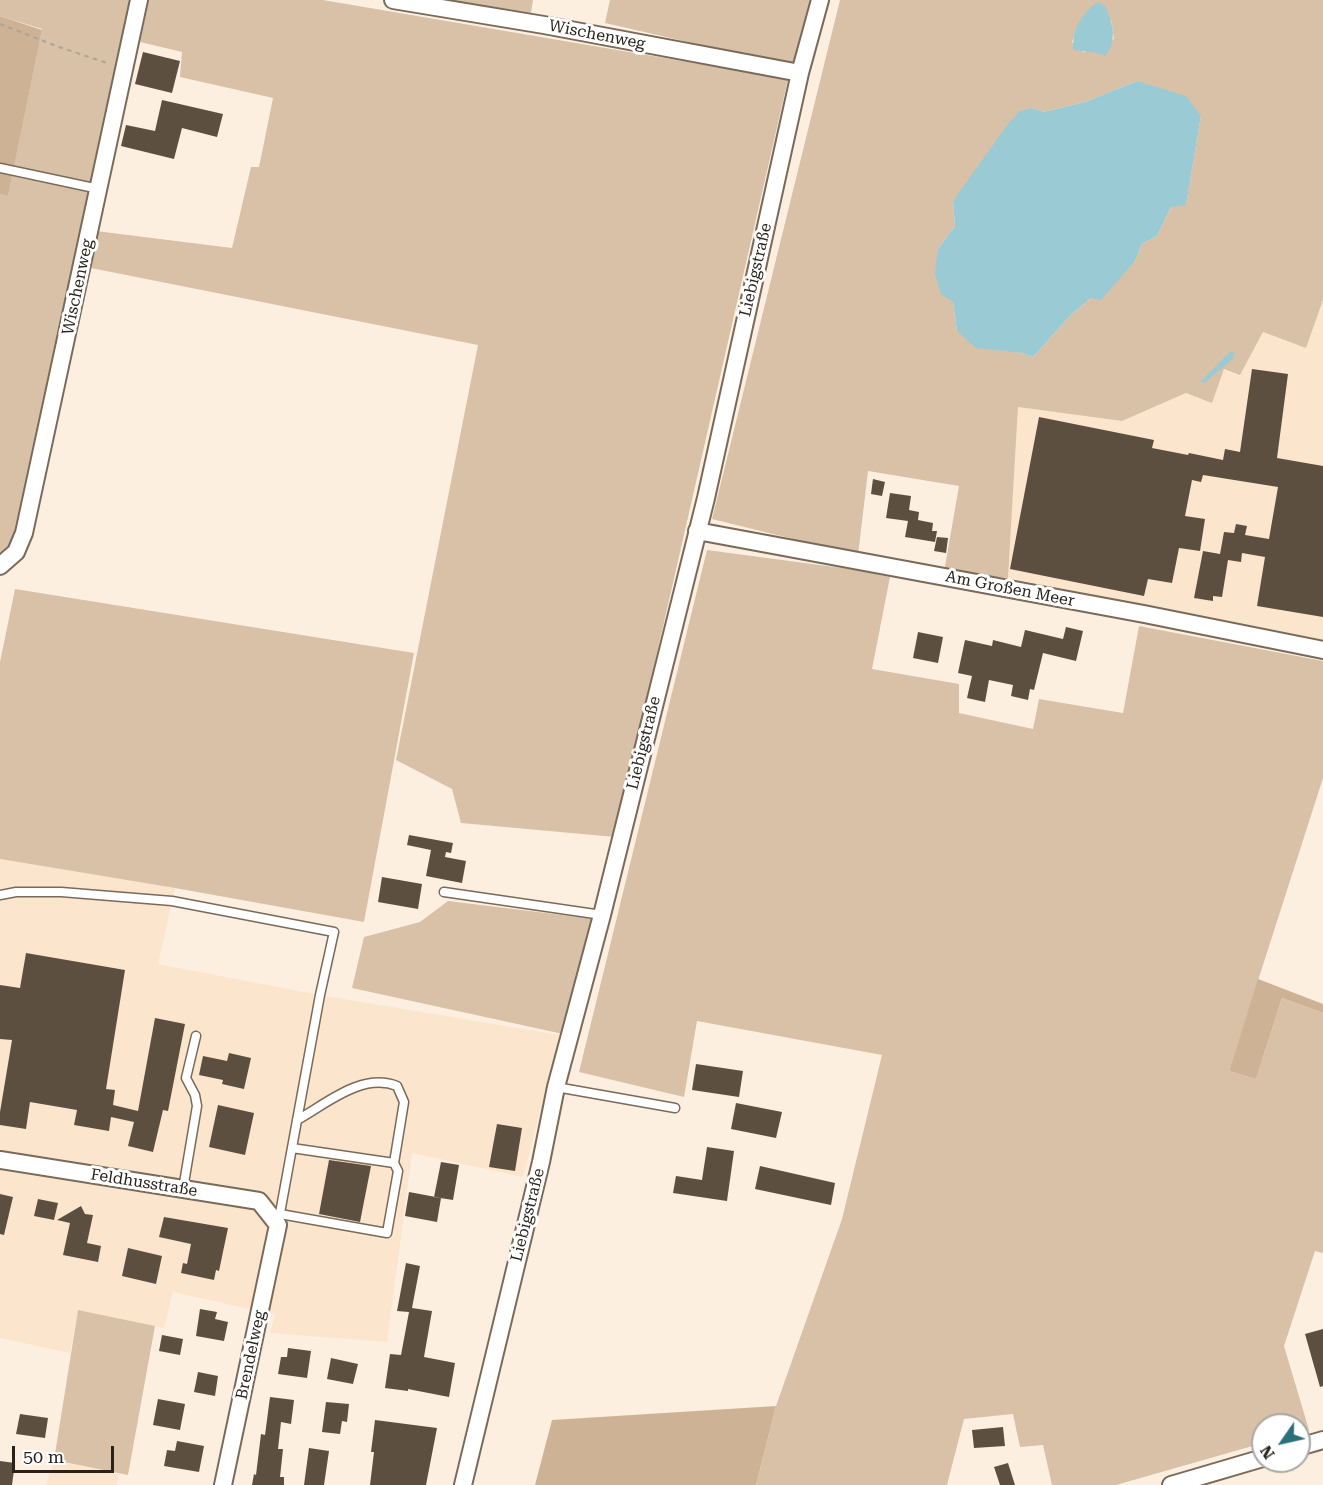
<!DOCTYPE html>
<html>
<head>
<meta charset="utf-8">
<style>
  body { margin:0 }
  #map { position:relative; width:1323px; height:1485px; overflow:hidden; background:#fdefe0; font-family:"Roboto Serif",serif }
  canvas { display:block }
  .north { position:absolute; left:1251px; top:1413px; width:60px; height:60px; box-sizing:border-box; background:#fff; border:2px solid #a9a7a4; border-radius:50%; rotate:236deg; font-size:16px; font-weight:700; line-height:24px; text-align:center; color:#29231c }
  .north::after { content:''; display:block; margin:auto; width:21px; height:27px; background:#29707c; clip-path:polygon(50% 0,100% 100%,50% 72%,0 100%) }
  .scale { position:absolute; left:12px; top:1446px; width:102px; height:27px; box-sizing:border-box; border:3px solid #29231c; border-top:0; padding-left:8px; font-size:18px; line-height:21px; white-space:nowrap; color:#29231c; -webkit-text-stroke:4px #fff; paint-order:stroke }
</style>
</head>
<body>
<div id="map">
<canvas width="1323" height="1485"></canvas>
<div class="north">N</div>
<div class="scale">50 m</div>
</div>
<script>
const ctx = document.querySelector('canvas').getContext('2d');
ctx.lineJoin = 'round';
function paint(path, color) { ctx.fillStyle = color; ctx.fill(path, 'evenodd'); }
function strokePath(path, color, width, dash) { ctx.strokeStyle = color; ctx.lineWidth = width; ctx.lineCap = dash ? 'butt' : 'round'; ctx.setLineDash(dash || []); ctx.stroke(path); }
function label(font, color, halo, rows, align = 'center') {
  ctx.font = font + ' "Roboto Serif",serif'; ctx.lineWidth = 6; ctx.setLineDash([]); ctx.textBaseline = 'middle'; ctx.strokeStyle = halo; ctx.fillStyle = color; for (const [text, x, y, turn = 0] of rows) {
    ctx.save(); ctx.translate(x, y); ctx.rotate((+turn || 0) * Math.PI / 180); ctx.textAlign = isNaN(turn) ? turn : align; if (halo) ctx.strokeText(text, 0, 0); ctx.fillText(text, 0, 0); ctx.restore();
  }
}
paint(new Path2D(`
  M1323,300V640L1008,578L1018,407L1121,421L1187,393L1224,369L1240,374L1263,332L1306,348Z
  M0,859L175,888L158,964L320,995L560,1035L523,1177L412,1153L387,1342L270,1333L275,1315L173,1292L164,1328L78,1310L70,1353L0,1338Z
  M54,1460L119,1474L117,1485H46Z`), '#fce5cd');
paint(new Path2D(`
  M0,0H132L15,544L0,555V194L8,195L42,29L0,16Z
  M149,0H323L788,79L615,837L461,823L452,789L396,760L478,345L91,268L96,231L232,248L251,167H259L273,98L180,77L182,52L140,42Z
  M443,0H533L531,13Z
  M610,0H814L797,67L605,23Z
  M840,0H1323V300L1306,348L1263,332L1240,375L1224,369L1212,403L1186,393L1122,421L1018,407L1008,578L944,572L959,486L868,471L858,555L712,519ZM1111,20L1114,39L1093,50L1083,52L1072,42L1079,24ZM1137,81L1201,116L1186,204L1171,207L1157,236L1142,244L1135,261L1071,315L1033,357L1022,353L1005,350L957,331L953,302L938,249L955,226L953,201L1032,108L1043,112L1085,102Z
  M707,550L857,570L890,577L872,669L959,684V713L1033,729L1039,699L1123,713L1139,626L1323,661V778L1229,1071L1256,1079L1282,998L1323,1013V1253L1315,1251L1284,1346L1309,1430L1299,1433V1425H1263V1443L1116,1485H1052L1043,1445L1020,1447L1013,1414L964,1419L947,1485H756L776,1406L842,1219L882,1055L697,1021L684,1097L579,1072Z
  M15,589L414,653L364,922L175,888L0,859V662Z
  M448,901L595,919L563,1034L352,988L364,937L420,922Z
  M78,1310L155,1326L128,1475L54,1460Z`), '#d9c1a7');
paint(new Path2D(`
  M0,16L42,30L8,196L0,194Z
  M1258,979L1323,1004V1013L1282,998L1256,1079L1229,1071Z
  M776,1406L756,1485H535L552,1420Z`), '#ceb295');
paint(new Path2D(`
  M1098,2L1105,6C1113,24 1118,40 1105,56C1092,50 1087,53 1074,50C1070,33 1083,11 1098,2Z
  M1137,81L1186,96L1201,116L1186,205L1171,207L1157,236L1142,244L1135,261L1101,300L1091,298L1071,315L1033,357L1022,353L976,348L957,331L953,302L941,294L935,274L938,249L955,226L953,201L1008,124L1020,111L1032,108L1043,112L1085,102Z
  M1231,351L1234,352L1233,359L1204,383L1200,382Z`), '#9acad3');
paint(new Path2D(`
  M143,52L180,61L172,93L135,84Z
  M162,100L223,114L217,137L182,128L174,159L121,146L126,125L155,131Z
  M1252,369L1288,374L1277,458L1323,466V617L1257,606L1265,557L1242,553L1241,562L1228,560L1222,597L1213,596V601L1194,598L1203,551L1220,554L1224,532L1234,533L1236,524L1247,526L1245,535L1269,539L1278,487L1203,475L1201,482L1192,480L1185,516L1205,519L1200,551L1179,548L1172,583L1148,579L1144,596L1010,569L1039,417L1154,440L1152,448L1188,455L1189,453L1223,460L1225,449L1240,452Z
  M873,479L885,482L882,496L871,494Z
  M890,493L911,496L909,510L919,512L918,520L933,523L932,531H937L935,542L905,537L908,521L886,518Z
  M937,537L948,538L946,553L934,551Z
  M1066,627L1083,631L1076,661L1043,653L1034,690L1030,689L1028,700L1011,696L1013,685L989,680L985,702L967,698L972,676L958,673L965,640L992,646L993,640L1021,647L1025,630L1063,639Z
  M918,632L943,637L938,663L913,658Z
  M409,835L453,843L451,853L446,852L445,857L466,861L462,883L426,876L431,850L407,845Z
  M382,877L422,884L418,909L378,902Z
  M26,953L125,970L106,1089L115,1090L113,1105L138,1111L155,1018L185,1024L168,1111L163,1110L153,1152L128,1146L134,1122L111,1117L109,1131L74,1125L77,1110L30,1102L26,1129L0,1125V1112L12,1040L0,1039V985L20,988Z
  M229,1053L251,1058L244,1089L222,1084L223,1080L199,1075L203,1056L227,1061Z
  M696,1064L743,1071L739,1097L692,1090Z
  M736,1103L782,1112L776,1138L731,1129Z
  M218,1105L254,1113L245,1155L209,1147Z
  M497,1124L522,1128L515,1171L489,1167Z
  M707,1147L734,1151L727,1201L673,1193L676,1176L702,1180Z
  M329,1160L371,1166L360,1222L319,1214Z
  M441,1162L459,1165L453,1200L434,1197Z
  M760,1166L835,1183L831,1205L755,1189Z
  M409,1192L441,1198L437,1222L405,1216Z
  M0,1194L13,1197L4,1235L0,1234Z
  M38,1199L58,1203L54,1220L34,1216Z
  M81,1206L85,1214L93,1215L87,1243L101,1246L98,1262L63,1255L70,1223L57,1220Z
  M164,1217L228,1228L219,1271L216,1270L214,1280L181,1273L183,1263L187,1264L191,1244L159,1237Z
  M128,1248L162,1256L156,1284L122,1276Z
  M406,1263L420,1266L412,1308L432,1311L424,1357L455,1363L449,1397L408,1389V1391L385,1388L390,1354L401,1355L409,1312L397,1311Z
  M200,1309L217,1312L215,1319L228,1322L224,1341L196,1336Z
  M1323,1329V1386L1320,1387L1305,1334Z
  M162,1335L183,1339L180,1355L159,1351Z
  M288,1348L311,1351L307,1378L278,1374L281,1357H287Z
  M331,1358L358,1364L353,1384L327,1379Z
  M198,1372L218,1376L215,1396L194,1392Z
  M270,1397L294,1400L291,1424L281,1422L278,1449H283L280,1477H284V1485H252L254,1474L256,1475L261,1434L265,1435Z
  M158,1399L185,1404L180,1430L153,1425Z
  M326,1402L349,1404L347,1422L342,1421L340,1434L322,1432Z
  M20,1414L48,1418L45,1438L16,1434Z
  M375,1420L437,1428L426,1485H370L374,1452H371Z
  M1003,1427L1005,1446L974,1448L972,1430Z
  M177,1441L204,1446L199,1472L164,1466L167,1450L175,1451Z
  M309,1448L329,1451L324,1485H304Z
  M0,1461L15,1463L12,1485H0Z
  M1008,1463L1015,1485H1000L994,1467Z`), '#5d4f40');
const lane = new Path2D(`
  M0,168L99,189
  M444,892L602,915
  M0,895L16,892H61L172,901L334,932L320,995L278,1224
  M556,1087L675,1108
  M297,1120C326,1104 362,1072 397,1086L404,1102L394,1163
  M183,1189L197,1106L195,1095L186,1078L196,1036
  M280,1214L387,1233L398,1171L394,1163L292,1148`);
const street = new Path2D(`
  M393,0L544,25L800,73
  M697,531L1144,614L1323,650
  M0,566L16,552L24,533L139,0
  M0,1160L259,1201L278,1225L223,1485
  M1299,1447L1323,1440
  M463,1485L541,1162L556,1087L602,915L706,498L800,73L820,0
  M1171,1485L1263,1458`);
strokePath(lane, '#796a5a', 11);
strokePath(street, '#796a5a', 20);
strokePath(new Path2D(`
  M0,24L59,47L110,64`), '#aea397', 2, [4.5, 4.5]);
strokePath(lane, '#fff', 8);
strokePath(street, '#fff', 16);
label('16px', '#29231c', '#fff', [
  ["Wischenweg",597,35,11],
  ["Liebigstraße",756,270,-77],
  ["Wischenweg",78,287,-78],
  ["Am Großen Meer",1010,589,11],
  ["Liebigstraße",644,743,-76],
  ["Feldhusstraße",144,1183,9],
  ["Liebigstraße",528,1215,-76],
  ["Brendelweg",251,1355,-78]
]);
</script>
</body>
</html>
